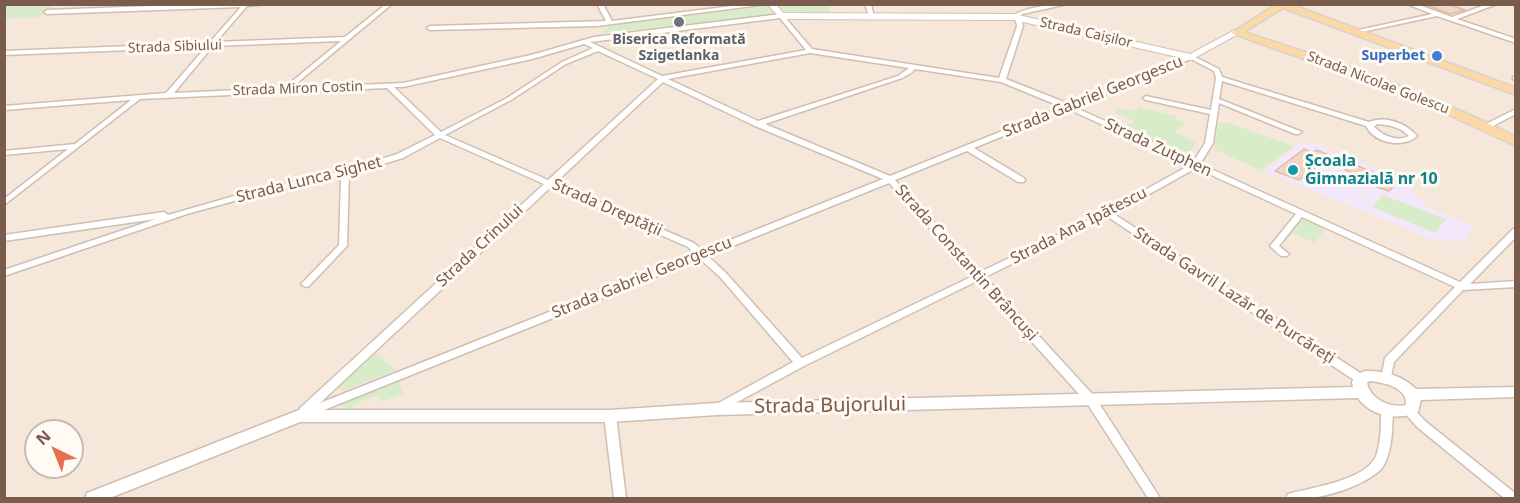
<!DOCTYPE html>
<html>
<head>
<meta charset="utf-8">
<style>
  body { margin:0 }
  #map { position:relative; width:1520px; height:503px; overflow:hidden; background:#fdf6ec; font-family:"Noto Sans",sans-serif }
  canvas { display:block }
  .frame { position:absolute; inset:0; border:6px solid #7a5c4d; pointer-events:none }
  .north { position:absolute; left:24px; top:419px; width:60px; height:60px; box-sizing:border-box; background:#fffaf3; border:2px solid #cabbb1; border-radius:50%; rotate:317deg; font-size:16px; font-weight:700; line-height:24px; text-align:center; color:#7a5c4d }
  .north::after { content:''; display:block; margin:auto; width:21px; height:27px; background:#e76f51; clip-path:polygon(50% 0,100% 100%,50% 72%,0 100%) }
</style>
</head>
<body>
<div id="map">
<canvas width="1520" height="503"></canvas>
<div class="frame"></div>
<div class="north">N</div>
</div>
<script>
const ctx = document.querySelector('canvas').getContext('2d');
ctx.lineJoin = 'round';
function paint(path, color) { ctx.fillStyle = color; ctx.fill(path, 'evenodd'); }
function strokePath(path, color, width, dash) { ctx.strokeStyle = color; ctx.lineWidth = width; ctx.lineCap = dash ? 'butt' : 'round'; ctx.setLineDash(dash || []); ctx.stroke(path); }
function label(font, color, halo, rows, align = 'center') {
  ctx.font = font + ' "Noto Sans",sans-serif'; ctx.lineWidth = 6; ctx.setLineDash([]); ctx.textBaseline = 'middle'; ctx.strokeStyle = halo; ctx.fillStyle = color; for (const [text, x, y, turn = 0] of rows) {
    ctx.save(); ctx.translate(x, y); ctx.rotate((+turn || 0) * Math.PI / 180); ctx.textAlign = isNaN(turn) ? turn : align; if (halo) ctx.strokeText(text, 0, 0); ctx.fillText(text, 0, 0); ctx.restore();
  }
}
paint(new Path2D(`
  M4,5H1515V498H5ZM36,431H72V467H36Z`), '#f5e8da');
paint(new Path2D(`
  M1300,143L1316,144L1401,178L1427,206L1474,227L1463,242L1431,239L1265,171Z`), '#f3e8fa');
paint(new Path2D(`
  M5,5H55L38,17L5,19Z
  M777,5H829L830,11L841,14L786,13Z
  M768,6L776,15L602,33L610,25Z
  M1138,107L1177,116V120L1185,122L1175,132L1195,142L1190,155H1183L1125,128L1135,121L1114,113L1116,108L1137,112Z
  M1226,122L1294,146L1261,170L1214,149L1219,123Z
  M1383,195L1446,219L1435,233L1372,207Z
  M1302,218L1325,229L1315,243L1289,232Z
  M372,351L397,370L342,391L339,388L342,382Z
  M398,379L403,394L381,402L378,395L352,405L354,412L337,404Z`), '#d8ecc9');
const building = new Path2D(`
  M1424,4H1448L1465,10L1450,14Z
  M1304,149L1312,153L1316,150L1332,156L1299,180L1275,171Z
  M1348,162L1365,169L1398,182L1389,191L1374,186L1378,183L1345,170Z`);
paint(building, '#f3d5c3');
strokePath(building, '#e6bba3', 1.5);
const minor = new Path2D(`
  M206,4H267L247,6L216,42L345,37L386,4H392L291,88L403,83L531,55L594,37L781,14L783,15L812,49L999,78L1017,26L1016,21L1012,18V16C1026,7 1052,4 1068,4L1022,14L1018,17L1022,20L1023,26L1006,79L1069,104L1191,55L1219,69L1222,77L1369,122C1385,115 1406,123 1417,136C1403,149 1374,143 1366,126L1222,81L1219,99L1302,132L1298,134H1295L1219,103L1213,143L1200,164L1460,282L1513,229H1516V237L1470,284L1516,281V287L1463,290L1394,362L1390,381L1386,382L1382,381L1381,378L1385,358L1455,287L1302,217L1279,246L1289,254L1287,256H1281L1270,246L1296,214L1196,168L1114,214L1365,376L1366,379L1365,382L1361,383L1357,382L1108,217L985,277L1095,397L1160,498H1148L1087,403L977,281L804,366L717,413L713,412L711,409L713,406L793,362L720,277L700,259L304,418L300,417L298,414L300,408L544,184L440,138L403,158L349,174L347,246L309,286L306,287L301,284L339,245L341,176L252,196L187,214L4,276V270L156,219L4,241V235L164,212L168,215L248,192L343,171L397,154L435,135L387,88L140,99L4,205V199L68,149L4,155V151L75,144L131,100L4,110V106L166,93L206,47L4,55V51L209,43L241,7L47,14L44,12L47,10ZM780,18L806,50L662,76L590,42ZM341,41L284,88L174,93L213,46ZM584,44L593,48L562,62L507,98L441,132L394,87H403L532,59ZM598,51L658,79L548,180L445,135L511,100L566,64ZM810,53L909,68L898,76L758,121L668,79ZM1191,59L1214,71L1216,78L1211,110L1146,96L1143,98L1146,100L1210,114L1205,143L1194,161L1074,107ZM915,69L1001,82L1062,107L890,176L765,124L902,78L911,73ZM663,82L755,126L883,179L703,251L694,243L555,183ZM1068,109L1190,165L1105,212L980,272L895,180L967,151L1018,182H1024L1025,180L1024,178L974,148ZM1377,124C1390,125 1400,127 1409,136C1396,142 1384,136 1374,127ZM889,183L973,276L802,358L726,273L708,256ZM551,187L688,247L695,254L320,403Z
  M597,4H603L612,21L748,4H768L597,26L430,30L427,28L430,26L606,21Z
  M865,4H871L874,17L869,16Z
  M1407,4H1416L1452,17L1488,4H1497L1457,19L1516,39V43L1437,16L1357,33L1354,31L1432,14Z
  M1515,76L1516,80L1513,79V77Z
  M1516,109V114L1489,128H1483L1482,126Z
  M1387,406L1391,407L1393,410C1392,428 1393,448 1384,465C1374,482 1329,497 1309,498C1302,499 1294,498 1286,498L1288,494L1292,493C1314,487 1366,480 1376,456C1381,442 1381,425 1381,410L1383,407Z
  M1409,407L1413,408L1425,421L1516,494V498H1504L1417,427L1403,411L1405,408Z
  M610,412L614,413L616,416L626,498H614L604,416L606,413Z`);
const tertiary = new Path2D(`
  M1365,371C1384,370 1403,376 1416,389L1516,387V397L1421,400L1418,412C1397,421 1372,417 1358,398L717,415L610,422H300L110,498H85L87,493L299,410H610L717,403L1353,387L1352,382C1355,376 1359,373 1365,371ZM1369,381C1382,382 1408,387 1406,405C1390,408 1371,400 1367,383Z`);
const secondary = new Path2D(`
  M767,4H776L783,13L1014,14L1190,54L1233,31L1240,33L1191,60L1014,20L781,19Z`);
const primary = new Path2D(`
  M1277,4H1290L1516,88V95L1283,8L1244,32C1337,62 1429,93 1516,137V146L1410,97L1231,33Z`);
strokePath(minor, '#d1beb0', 3);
strokePath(tertiary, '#d1beb0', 3);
strokePath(secondary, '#d6c0b0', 2);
strokePath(primary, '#dad1cd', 3);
paint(minor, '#fff');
paint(tertiary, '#fff');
paint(secondary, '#fff');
paint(primary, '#fbd9a5');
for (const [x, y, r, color] of [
  [679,22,6,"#6b7280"],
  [1437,56,6,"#3f7fe0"],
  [1293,170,6,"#0f9aa8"]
]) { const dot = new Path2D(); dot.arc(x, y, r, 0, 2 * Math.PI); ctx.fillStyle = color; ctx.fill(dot); strokePath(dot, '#fffaf3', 2); }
label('14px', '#7a5c4d', '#fffaf3', [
  ["Strada Caișilor",1086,33,13],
  ["Strada Sibiului",175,47,-2],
  ["Strada Nicolae Golescu",1378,83,21],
  ["Strada Miron Costin",298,89,-2]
]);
label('bold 14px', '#5b616d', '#fffaf3', [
  ["Biserica Reformată",679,40],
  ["Szigetlanka",679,56]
]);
label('bold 14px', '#366cbe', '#fffaf3', [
  ["Superbet",1425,56]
], 'right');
label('16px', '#7a5c4d', '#fffaf3', [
  ["Strada Gabriel Georgescu",1093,97,-22],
  ["Strada Zutphen",1158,148,25],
  ["Strada Lunca Sighet",309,180,-14],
  ["Strada Dreptății",607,208,24],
  ["Strada Ana Ipătescu",1079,226,-27],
  ["Strada Crinului",480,246,-43],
  ["Strada Constantin Brâncuși",966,263,48],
  ["Strada Gabriel Georgescu",642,278,-22],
  ["Strada Gavril Lazăr de Purcăreți",1234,296,33]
]);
label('bold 16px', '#0d838f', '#fffaf3', [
  ["Școala",1305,161],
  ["Gimnazială nr 10",1305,179]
], 'left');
label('20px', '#7a5c4d', '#fffaf3', [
  ["Strada Bujorului",830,406,-1]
]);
</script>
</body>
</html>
